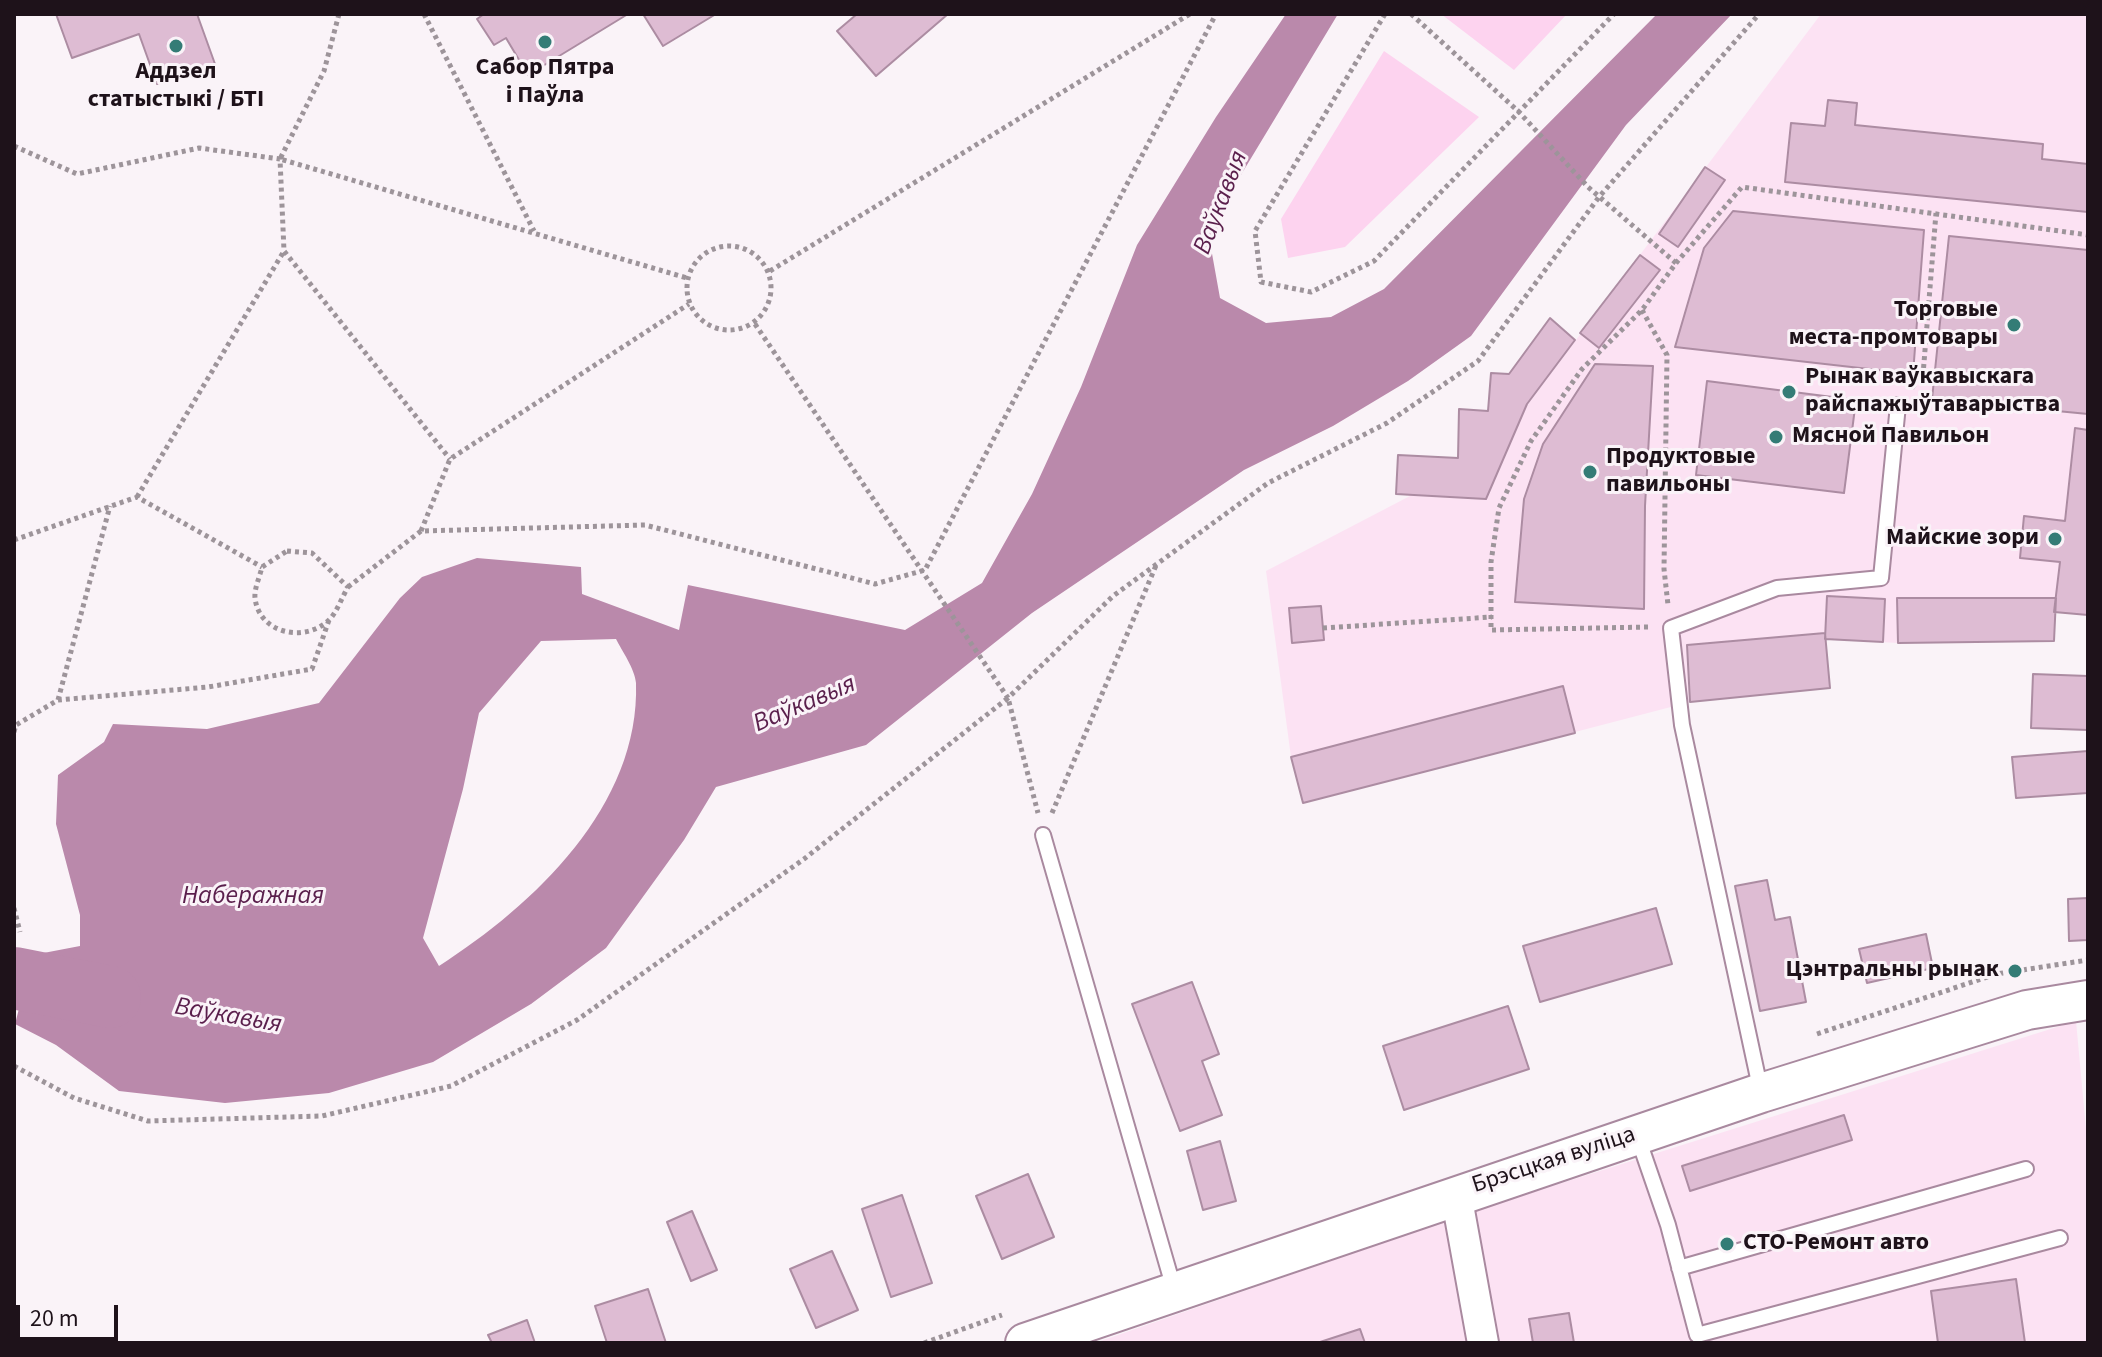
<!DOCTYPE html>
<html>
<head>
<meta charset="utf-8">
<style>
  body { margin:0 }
  #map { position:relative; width:2102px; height:1357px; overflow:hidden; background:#faf3f8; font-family:"Source Sans 3",sans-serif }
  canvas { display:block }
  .frame { position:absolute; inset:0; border:16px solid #1e121a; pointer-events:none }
  .scale { position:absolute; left:16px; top:1305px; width:102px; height:36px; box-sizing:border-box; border:4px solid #1e121a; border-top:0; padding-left:10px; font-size:24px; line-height:28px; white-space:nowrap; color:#1e121a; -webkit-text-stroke:6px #faf3f8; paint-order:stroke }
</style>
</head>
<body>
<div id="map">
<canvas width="2102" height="1357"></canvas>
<div class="frame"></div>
<div class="scale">20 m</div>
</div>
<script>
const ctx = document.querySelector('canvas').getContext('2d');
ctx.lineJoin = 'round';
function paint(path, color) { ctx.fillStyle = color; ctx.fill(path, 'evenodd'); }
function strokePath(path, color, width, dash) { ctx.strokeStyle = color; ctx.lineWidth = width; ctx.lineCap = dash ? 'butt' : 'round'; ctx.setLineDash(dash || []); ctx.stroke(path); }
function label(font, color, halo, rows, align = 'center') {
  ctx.font = font + ' "Source Sans 3",sans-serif'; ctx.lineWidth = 6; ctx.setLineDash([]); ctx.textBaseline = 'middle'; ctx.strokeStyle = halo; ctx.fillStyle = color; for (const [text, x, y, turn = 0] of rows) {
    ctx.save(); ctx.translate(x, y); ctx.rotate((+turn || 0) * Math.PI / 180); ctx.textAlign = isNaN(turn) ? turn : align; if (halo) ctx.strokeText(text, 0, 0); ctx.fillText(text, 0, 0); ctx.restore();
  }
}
paint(new Path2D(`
  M1821,14H2088V615L2055,612L2054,641L1898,643L1825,639L1830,688L1690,702L1303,803L1291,757L1266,571L1410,496L1396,494L1398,455L1458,458L1459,409L1488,411L1491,373H1509L1550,318L1576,340Z
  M2076,1021L2088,1151V1343H1095L1476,1210Z`), '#fce2f3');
paint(new Path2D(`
  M1441,14H1567L1514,70Z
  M1384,51L1479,117L1345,247L1288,258L1281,219Z`), '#fdd3ef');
paint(new Path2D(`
  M1286,14H1338L1227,198L1211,248L1220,298L1266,323L1331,317L1384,289L1657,14H1732L1626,125L1471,336L1408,381L1333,426L1244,470L1032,613L866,745L716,787L684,840L606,948L531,1004L433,1062L329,1093L225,1103L119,1091L56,1045L15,1024L33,955L80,946V915L56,824L58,775L104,742L113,724L207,729L319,703L400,598L422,577L477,558L581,567L582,594L679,630L688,585L905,630L982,583L1032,494L1081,387L1137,245L1216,117ZM616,639C622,651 635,669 636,683C640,806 534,905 439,966L423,938L463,789L479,713L541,641Z`), '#ba89ab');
strokePath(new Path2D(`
  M14,978L110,997`), '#ba89ab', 62);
const building = new Path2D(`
  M56,14H197L215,64L157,84L139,34L72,58Z
  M484,14H628L528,75L506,38L494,45L477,19Z
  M643,14H716L663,46Z
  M857,14H948L876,76L837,31Z
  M1828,100L1857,103L1855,125L2043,144L2042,159L2088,164V212L1785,182L1791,123L1825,126Z
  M1705,167L1725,180L1678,247L1659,234Z
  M1733,211L1924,230L1913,374L1675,347L1704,248Z
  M1949,236L2088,250V414L1932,399Z
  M1640,255L1660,270L1599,348L1580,333Z
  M1550,318L1575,340L1527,404L1486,499L1396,494L1398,455L1458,458L1459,409L1488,411L1491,373L1509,374Z
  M1595,364L1653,366L1645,506L1644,609L1515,602L1524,499L1543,444Z
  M1707,381L1856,400L1844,493L1696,475Z
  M2075,428L2088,430V615L2054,612L2060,562L2020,558L2024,516L2065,521Z
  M1827,596L1885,599L1883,642L1825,639Z
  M1897,598H2056L2054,641L1898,643Z
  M1321,606L1324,640L1292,643L1289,608Z
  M1825,633L1830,688L1690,702L1687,645Z
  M2033,674L2088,676V730L2031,728Z
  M1563,686L1575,733L1303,803L1291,757Z
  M2088,751V793L2016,798L2012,757Z
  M1767,880L1775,920L1790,917L1806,1002L1760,1011L1735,886Z
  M2088,898V940L2069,941L2068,899Z
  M1656,908L1672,964L1540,1002L1523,946Z
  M1926,934L1933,968L1867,983L1859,949Z
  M1192,982L1219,1054L1202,1061L1222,1115L1180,1131L1132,1004Z
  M1508,1006L1529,1069L1404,1110L1383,1046Z
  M1844,1115L1852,1140L1690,1191L1682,1166Z
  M1220,1141L1236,1201L1203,1210L1187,1151Z
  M1028,1174L1054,1237L1002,1259L976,1196Z
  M902,1195L932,1283L891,1297L862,1209Z
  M692,1211L717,1270L691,1281L667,1222Z
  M832,1251L858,1310L816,1328L790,1269Z
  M2016,1279L2025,1343H1938L1931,1291Z
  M648,1289L666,1343H607L595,1306Z
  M1569,1313L1574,1343H1533L1529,1319Z
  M527,1320L535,1343H492L488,1335Z
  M1360,1329L1365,1343H1317Z`);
paint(building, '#debcd3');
strokePath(building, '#ac8ca2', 2);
const service = new Path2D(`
  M1043,835L1174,1289
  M1761,1092L1682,725L1671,628L1777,588L1881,578L1898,405
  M1638,1138L1668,1225L1697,1335L2060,1238
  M1679,1268L2026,1169`);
const minor = new Path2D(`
  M1456,1194L1483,1343`);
const tertiary = new Path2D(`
  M1025,1343L1761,1093L2027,1010L2088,1000`);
strokePath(service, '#a9899f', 18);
strokePath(minor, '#a9899f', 34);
strokePath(tertiary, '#a9899f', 42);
strokePath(new Path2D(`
  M339,14L324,71L280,159L687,278
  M424,14L534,231
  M1385,14L1255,231L1261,282L1311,292L1374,261L1614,14
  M1411,14L1518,111L1588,187L1676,263
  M14,146L77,174L199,148L280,159L284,251L450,459
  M687 288a42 42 0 1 1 84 0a42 42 0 1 1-84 0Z
  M770,271L1190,14
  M1642,310L1667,355L1664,569L1668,605
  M755,324L1008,698L1113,596L1268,483L1387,423L1478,361L1599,197L1759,14
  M1912,388L1923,375L1936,213
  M137,497L284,251
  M421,531L450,459L689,304
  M14,540L137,497L262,567
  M287,551L312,553L348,587C342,597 337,612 329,620C305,643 259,634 255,598C254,589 260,576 262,567Z
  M348,587L421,531L645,525L875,584L925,570L1216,14
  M1648,627L1491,630V562L1499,508L1531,441L1582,369L1642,310L1676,263L1742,187L2088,235
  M1323,628L1492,617
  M58,700L110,506
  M14,732L16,725L58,700L208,687L312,669L329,620
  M1052,813L1157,563
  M14,908L20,932
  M1817,1034L1996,974L2088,960
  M14,1066L74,1098L148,1121L322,1116L451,1086L577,1020L804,859L1008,698L1038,813
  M924,1343L1002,1315`), '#9d949a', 5, [4, 4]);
strokePath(service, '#fff', 14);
strokePath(minor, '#fff', 30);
strokePath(tertiary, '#fff', 38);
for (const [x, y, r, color] of [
  [545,42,8,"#347c76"],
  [176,46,8,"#347c76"],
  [2014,325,8,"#347c76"],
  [1789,392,8,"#347c76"],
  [1776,437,8,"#347c76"],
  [1590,472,8,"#347c76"],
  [2055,539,8,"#347c76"],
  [2015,971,8,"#347c76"],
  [1727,1244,8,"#347c76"]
]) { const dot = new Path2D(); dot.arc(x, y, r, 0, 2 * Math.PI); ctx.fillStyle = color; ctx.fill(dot); strokePath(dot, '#faf3f8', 3); }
label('bold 24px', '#1e121a', '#faf3f8', [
  ["Сабор Пятра",545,69,"center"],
  ["і Паўла",545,97,"center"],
  ["Аддзел",176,73,"center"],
  ["статыстыкі / БТІ",176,101,"center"],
  ["Торговые",1998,311,"right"],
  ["места-промтовары",1998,339,"right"],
  ["Рынак ваўкавыскага",1805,378],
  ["райспажыўтаварыства",1805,406],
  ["Мясной Павильон",1792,437],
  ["Продуктовые",1606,458],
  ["павильоны",1606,486],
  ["Майские зори",2039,539,"right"],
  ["Цэнтральны рынак",1999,971,"right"],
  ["СТО-Ремонт авто",1743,1244]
], 'left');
label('24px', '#1e121a', '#faf3f8', [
  ["Брэсцкая вуліца",1554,1161,-18]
]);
label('italic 26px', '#5a1f4c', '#faf3f8', [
  ["Ваўкавыя",1222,203,-69],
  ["Ваўкавыя",805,705,-23],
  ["Наберажная",253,897],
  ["Ваўкавыя",228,1017,10]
]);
</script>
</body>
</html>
